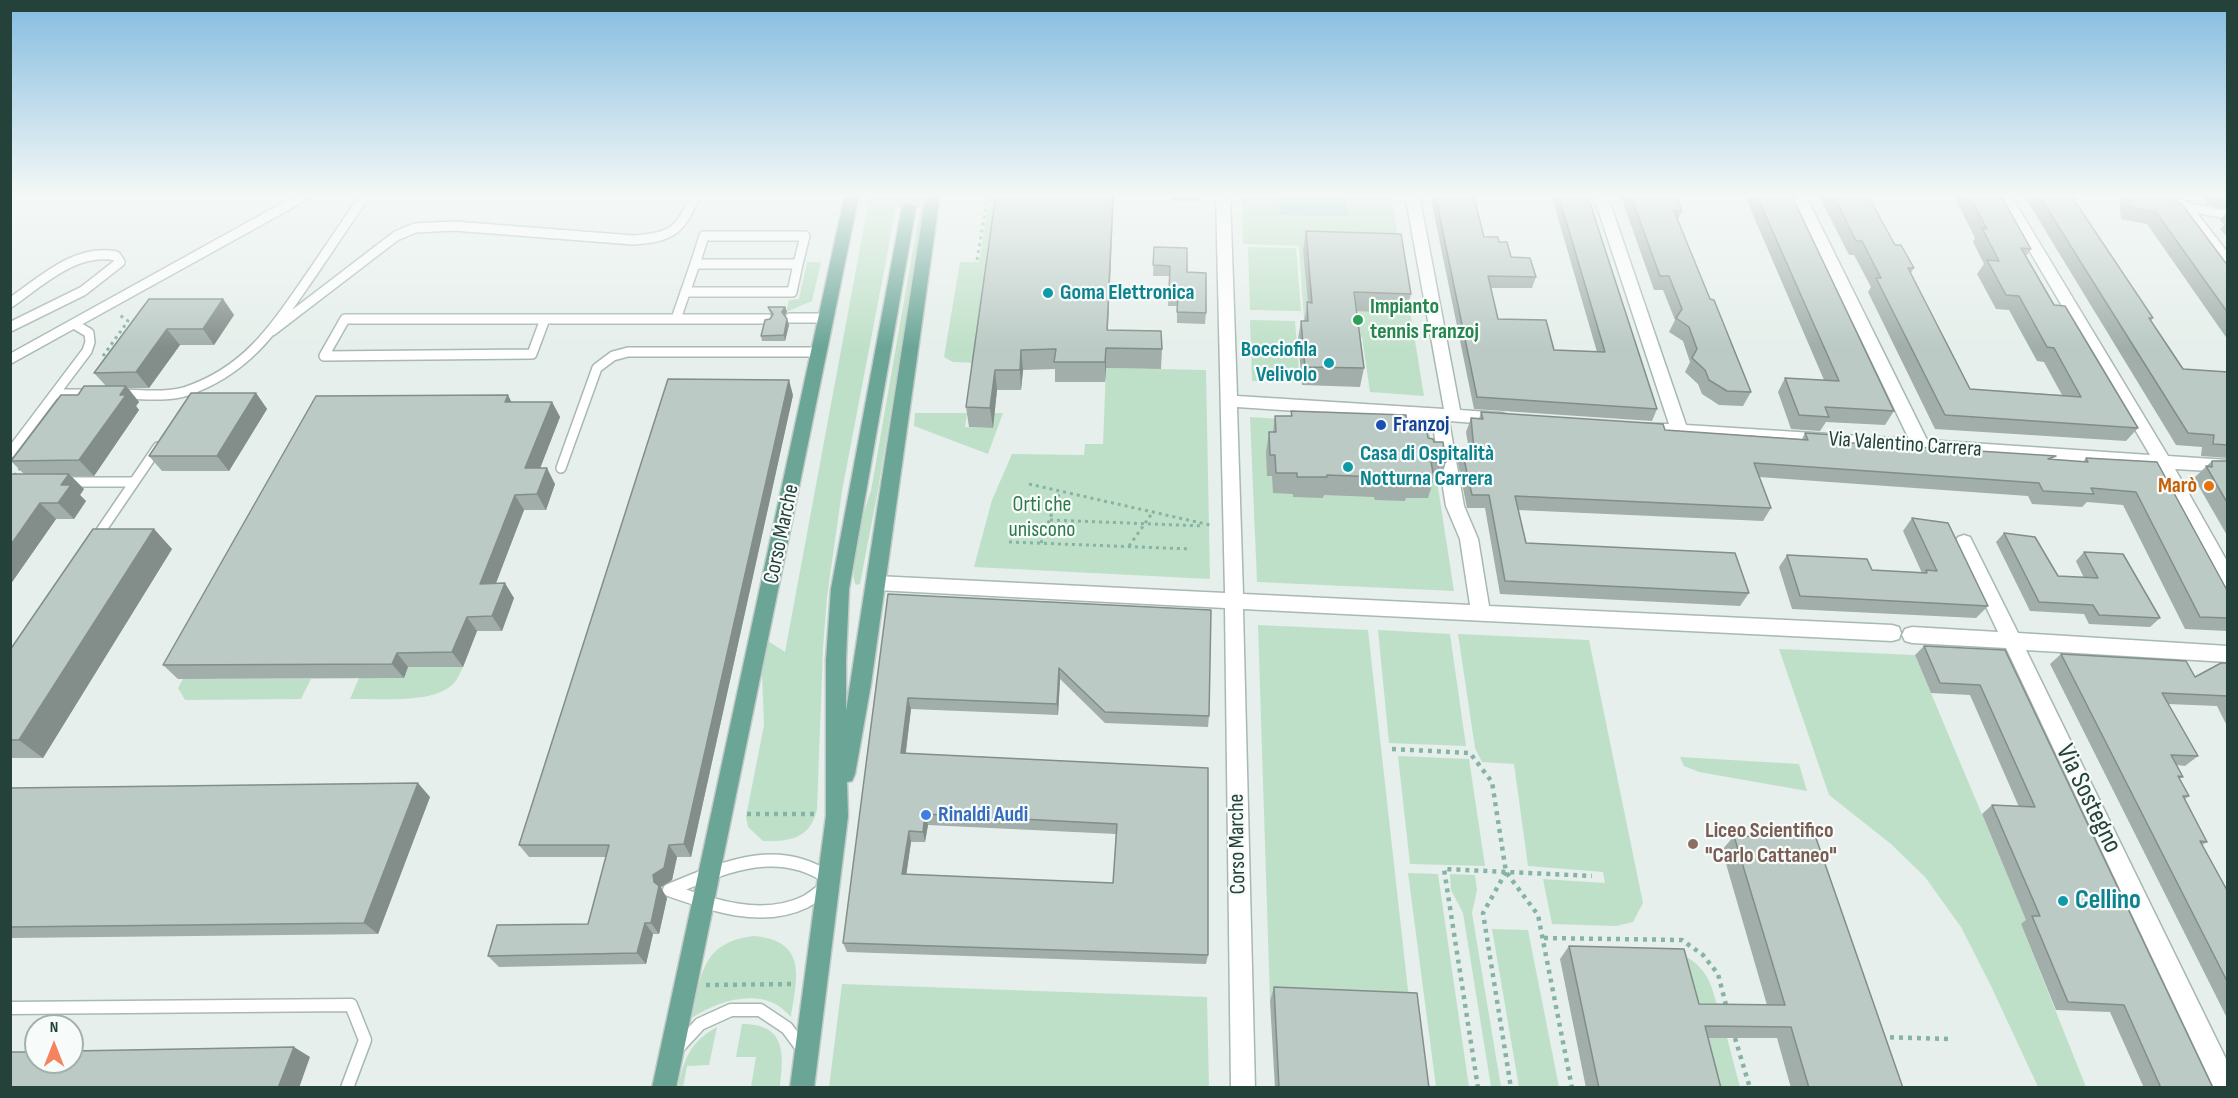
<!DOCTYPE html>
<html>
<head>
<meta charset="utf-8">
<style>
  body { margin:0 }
  #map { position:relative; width:2238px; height:1098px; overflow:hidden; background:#e6efeb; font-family:"Sofia Sans Condensed",sans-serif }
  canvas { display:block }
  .frame { position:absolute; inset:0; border:12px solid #24423a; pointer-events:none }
  .north { position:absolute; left:24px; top:1014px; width:60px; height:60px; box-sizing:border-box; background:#f7fbf9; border:2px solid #a3b1ad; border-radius:50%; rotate:0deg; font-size:16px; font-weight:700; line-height:24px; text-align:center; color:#24423a }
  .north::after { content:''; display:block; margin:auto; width:21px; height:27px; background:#f4845f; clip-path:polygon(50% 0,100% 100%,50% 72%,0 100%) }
</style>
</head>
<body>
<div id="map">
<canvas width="2238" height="1098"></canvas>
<div class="frame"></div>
<div class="north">N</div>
</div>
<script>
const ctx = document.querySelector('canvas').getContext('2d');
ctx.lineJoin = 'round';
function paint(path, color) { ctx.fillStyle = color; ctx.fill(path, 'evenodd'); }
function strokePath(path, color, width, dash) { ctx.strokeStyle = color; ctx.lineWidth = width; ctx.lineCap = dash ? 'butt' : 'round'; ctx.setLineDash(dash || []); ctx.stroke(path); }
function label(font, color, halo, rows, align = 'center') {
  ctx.font = font + ' "Sofia Sans Condensed",sans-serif'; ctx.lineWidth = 4.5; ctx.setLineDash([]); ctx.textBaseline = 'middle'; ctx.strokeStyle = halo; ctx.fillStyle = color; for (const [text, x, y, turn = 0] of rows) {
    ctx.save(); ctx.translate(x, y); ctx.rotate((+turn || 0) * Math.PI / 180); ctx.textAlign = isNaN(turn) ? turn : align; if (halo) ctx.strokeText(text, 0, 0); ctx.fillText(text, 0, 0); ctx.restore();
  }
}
paint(new Path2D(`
  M870,194H926L878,490L860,584L856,585C848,571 864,507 871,491L920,208H896L842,491L827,597L823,648L817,809C811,838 790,842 763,841L748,827L746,817L764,725L762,674L768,641L785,652Z
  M990,194H1001L978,363L953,362L944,357L960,262H979Z
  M1242,194H1391L1424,396L1370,392L1362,337L1305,335L1299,246L1243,244Z
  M1248,247L1296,248L1301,311L1250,310Z
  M807,262H821L812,301L786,312L789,300L799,299Z
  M1250,320L1295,321L1300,382L1252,381Z
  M1106,368L1206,370L1210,579L974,567L992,500L1012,454L1084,455L1085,444H1103Z
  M915,413H967L965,427L992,428L994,413H1003L988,454L914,426Z
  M1250,417L1429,429L1454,591L1257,582Z
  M1258,625L1368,630L1410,1008L1270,1001Z
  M1378,630L1450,634L1466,746L1389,743Z
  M1458,634L1589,640L1643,903L1633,922L1616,926L1552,924L1543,879L1605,883L1603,872L1528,866L1514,764L1482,762L1475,748Z
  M1779,649L1915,655L2028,924H2021L2086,1087H2038L1991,986L1961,927L1925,877L1891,844L1829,795Z
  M408,667H463C460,672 458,679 454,683C434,705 378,698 350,699L359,678H404Z
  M183,679H311L301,699L185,700L178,688Z
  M1398,756L1469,759L1485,866L1410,864Z
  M1680,757L1799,764L1807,791L1699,772L1684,766Z
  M1408,873L1438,874L1469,1087H1436Z
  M1450,874L1475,875L1477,890L1472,913L1501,1087H1491L1463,913L1451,890Z
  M1492,929L1528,930L1559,1087H1519Z
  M754,936C808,941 797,978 791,1017C787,1013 782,1008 777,1005C751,990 714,1003 692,1018C701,976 701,942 754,936Z
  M1685,956C1711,971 1712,989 1720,1016H1687Z
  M842,984L1207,997L1209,1087H829Z
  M742,1024C786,1024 784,1053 780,1087H751L756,1057H736Z
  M717,1027L709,1065L687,1066L683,1087H678C684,1059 690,1042 717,1027Z
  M1692,1038H1727L1740,1087H1705Z`), '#bfe0c8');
paint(new Path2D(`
  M1279,194L1345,195L1348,216L1280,215Z`), '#8ec9d4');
strokePath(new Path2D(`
  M909,207L911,194`), '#bfccc8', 16, [16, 8]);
const laneFar1 = new Path2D(`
  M704,236H805L798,264H695Z
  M685,292H792L798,264
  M10,303C42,281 75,248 116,256L120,262L83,291L10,327
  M790,318H826
  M345,319H545L532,354L324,356Z
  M545,319H768
  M676,319L695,264
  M272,331L396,236L415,228L454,226L633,240C673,237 680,231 696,194
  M10,359L308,194
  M55,394H90
  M118,394C140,394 166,398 187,391C248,370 274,328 309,278C328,250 347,222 366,194
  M10,453L87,351L90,342L89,333L74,324
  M561,468L597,368L613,356L628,352H819
  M65,482H133
  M94,541L158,447`);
const lane = new Path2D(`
  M669,890C723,868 777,842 830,879
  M669,890C711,905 762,923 805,902C813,898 820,891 828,886
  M10,1008L351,1005L365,1040L347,1088
  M677,1049L700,1024L731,1010H760L787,1028L804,1051`);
const street = new Path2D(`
  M1216,194H1230L1237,396L1444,409L1405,194H1419L1460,410L1502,413L1508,415L1510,419L1508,423L1502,425L1449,421L1464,506L1478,539L1489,606L1892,625L1899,627L1901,633L1899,639L1892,641L1243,609L1255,1088H1231L1225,608L876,590L869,588L867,583L869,578L876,576L1225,593ZM1237,407L1432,420L1446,506L1460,539L1470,605L1243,594Z
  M1593,194H1607L1686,425L1909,439L1791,194H1805L1927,440L2150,455L1996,194H2010L2168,456L2228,460V472L2175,469L2228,563V588L2222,586L2158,468L1634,432L1632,428L1634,424H1669Z
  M2115,194H2145L2177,201L2182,199L2189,203L2228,211V219L2197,213L2228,253V269L2223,267L2180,210L2122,198Z
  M1964,535L1970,537L2018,633L2228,646V662L2026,650L2228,1063V1088H2214L2006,648L1912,643L1905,641L1902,635L1905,629L1912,627L1998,632L1955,542L1958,537Z`);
const primary = new Path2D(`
  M845,194H859L676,1088H652Z
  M926,194H940L871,684L855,774L852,781L847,782L848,816L814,1088H790L826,816V660L831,589L902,207L909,203L916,207L849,589L846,660V711Z`);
strokePath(laneFar1, '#a8b8b2', 12);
strokePath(lane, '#a8b8b2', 15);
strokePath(street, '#a8b8b2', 3);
strokePath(primary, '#c2cac8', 3);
strokePath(new Path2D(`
  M2092,194L2106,197
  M977,260L988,194
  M103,356L128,321L118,314
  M10,481L22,466
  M1029,484L1210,525
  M1050,520L1204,526
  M1009,542L1191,549
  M1041,543L1060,491
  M1129,546L1153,512`), '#86b3a5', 3, [3, 4]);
strokePath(new Path2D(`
  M1392,749L1470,753L1492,782L1506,872L1538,915L1572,1088
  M747,814H815
  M1506,872L1483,913L1511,1088
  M1544,938L1682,940L1703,955L1718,974L1727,1009
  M706,985L794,984
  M1881,1037L1949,1039
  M1735,1038L1750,1088
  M1478,1088L1444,869L1592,876`), '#86b3a5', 4.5, [4, 5]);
strokePath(laneFar1, '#fff', 9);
strokePath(lane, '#fff', 12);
paint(street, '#fff');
paint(primary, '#6aa596');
paint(new Path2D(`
  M996,194L1108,330L1162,349L1161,369L1106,368L1105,382H1055V369L1023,370L1021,390H997L993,428L969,427L966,407Z
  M1172,194H1201V201H1172Z
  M1430,194H1473L1484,237L1499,242L1511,257L1536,277L1532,288H1490L1498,319L1554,350L1597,352L1551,194H1587L1657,409L1652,421L1474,409Z
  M1620,194H1675L1682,211L1678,220L1710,299L1751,392L1743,406L1719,405L1702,394L1698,384L1685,372L1690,362L1683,341L1669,332L1675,320L1663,290H1654Z
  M1744,194H1791L1894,411L1885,425L1826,422L1820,431L1791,429L1778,392L1785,378L1824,380Z
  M1818,194H1867L1895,245L1914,268L1911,273L1970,389L2062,395L2044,362L2037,361L2009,310L1996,309L1977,274L1984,264L1973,242L1975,238L1953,194H2000L2031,249L2026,256L2054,305L2138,428L2126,441L1935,429L1868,292L1871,287L1854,255H1849Z
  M2023,194H2070L2153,318L2151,321L2183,369L2228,372V458L2201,456L2202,447L2176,445Z
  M2122,194H2161L2228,266V340L2147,224L2121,219L2119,199Z
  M2200,194H2228V209L2208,205Z
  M2228,210V238L2220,229L2224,225L2220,220Z
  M1306,231L1411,294L1406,313L1356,311L1364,368L1360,387L1302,385L1298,339L1301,321H1304L1308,302L1303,250Z
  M1154,247L1187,272L1206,313L1205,324L1177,323V306H1168L1169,276H1153Z
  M149,299H223L234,315L214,345H180L149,388H128L139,402L136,406L139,410L94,476H71L84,489L80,495L86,501L74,519H56L10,585L24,474L11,461L78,395L106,386L94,373Z
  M768,307H785L787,312L785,315L789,325L785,341H762L761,336L772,316L770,313Z
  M256,393L267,409L229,471H162L149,456Z
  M793,395L691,857H677L672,880L661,887L662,890L667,898L659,934H653L646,964L499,967L488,956L588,924L606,857H529L519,845Z
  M511,402H552L560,417L540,468L555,484L546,510H524L495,583L514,598L502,631H477L463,667H408L404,678L178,679L163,665Z
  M1291,411L1406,419L1428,438L1434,442L1446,462L1440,482H1433L1428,498H1406L1405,501L1375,500L1374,497L1324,495L1323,498L1293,497V494L1273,493L1272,476H1267L1266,452L1269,432H1273L1275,416H1291Z
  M1481,412L1665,430L1802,439L1805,433L1838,442L2053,460L2083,462L2086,458L2157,462L2228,592V631L2185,629L2123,505L2087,502L2082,507L2032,504L2028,496L1759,477L1771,508L1763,521L1518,510L1526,543L1749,593L1740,606L1500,594L1485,508H1467L1458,463L1462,450H1469L1466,432L1471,418L1479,419Z
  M2212,461H2228V537L2194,478Z
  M1912,518L1988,606L1976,618L1792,609L1779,567L1787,555L1872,570L1922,573L1903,531Z
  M154,529L172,549L43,758H10V650Z
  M2004,533L2058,576L2084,578L2076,561L2084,552L2160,618L2150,627L2089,624L2084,614L2030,611L1996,542Z
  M888,594L1209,716L1208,727L1105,723L1060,679L1058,715L911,709L906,753L1208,768V955L1206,964L847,952L843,943ZM928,825L1116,834L1113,883L906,874L911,842H925Z
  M1924,646L2005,650L2213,1088H2144L2110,1012L2056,1010L2021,924L2026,920L1982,814L1992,805L2019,807L1970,695L1931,693L1915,655Z
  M2061,654L2195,677L2228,663V728L2217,706L2168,704L2198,756L2185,766L2177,765L2183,777L2179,779L2189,796L2185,799L2207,842L2202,845L2228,892V1020L2050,664Z
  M10,788L430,797L378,934L10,938Z
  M1734,836L1903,1088H1791L1777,1038H1708L1721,1088H1586L1560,959L1569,946L1699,1004L1767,1005L1722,850Z
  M1274,987L1429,1088H1275L1270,1001Z`), '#a1aea9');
paint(new Path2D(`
  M1113,194H1114L1107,350V330Z
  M223,299L234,315L214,345L203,329Z
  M785,307L787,312L783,317L782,312Z
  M787,319L789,325L785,341L784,335Z
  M167,329L180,345L149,388L136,372Z
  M1106,348V368L1105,382V362Z
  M1021,350L1023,370L1021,390L1020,370Z
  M995,370L997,390L993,428L990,408Z
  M789,380L793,395L691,857L684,844Z
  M126,386L139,402L136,406L139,410L94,476L79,460Z
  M256,393L267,409L229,471L217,456Z
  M508,395L516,411L505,402Z
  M552,402L560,417L534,484L525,468Z
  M547,468L555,484L546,510L537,494Z
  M69,474L84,489L80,495L86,501L74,519L58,503L61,485Z
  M515,495L524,510L490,599L480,584Z
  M40,503L56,519L10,585V546Z
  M154,529L172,549L43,758L19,740Z
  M505,583L514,598L502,631L492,616Z
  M467,617L477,631L463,667L452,652Z
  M397,653L408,667L404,678L392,664Z
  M1059,668L1060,679L1058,715L1057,704Z
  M908,698L911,709L904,764L901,753Z
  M418,783L430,797L378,934L364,923Z
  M925,814L928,825L925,842L923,832Z
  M909,831L911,842L905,884L902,874Z
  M669,845L677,857L672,880L661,887L662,890L667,898L659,934L651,923L653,875Z
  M645,923L653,934L646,964L637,953Z
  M294,1047L310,1057L299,1088H278Z`), '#838d89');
const building = new Path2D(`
  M996,194H1113L1107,330L1161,331L1162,349L1106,348L1105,362H1054L1056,349L1021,350L1020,370H995L990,408L966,407Z
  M1435,194H1473L1484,237H1498L1499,242H1507L1511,257L1530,258L1536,277L1488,276L1498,319L1546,320L1554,350L1605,352L1558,194H1587L1657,409L1477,397Z
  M1630,194H1675L1682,211H1674L1710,299L1714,300L1751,392L1727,391L1709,380L1705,370L1692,358L1697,349L1689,327L1676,318L1682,309L1669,276H1660Z
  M1756,194H1791L1894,411L1825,407L1829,417L1799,415L1785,378L1839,381Z
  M1833,194H1867L1895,245H1901L1914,268H1908L1970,389L2081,397L2054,348L2047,347L2019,296L2006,295L1987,260L1999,261L1982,228L1987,229L1968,194H2000L2031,249L2021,248L2054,305L2065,306L2138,428L1945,415L1876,278H1881L1862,241H1856Z
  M2038,194H2070L2153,318H2149L2183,369L2228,372V445L2213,444L2214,435L2188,433Z
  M2129,194H2161L2170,196L2174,202L2181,203L2228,266V313L2156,212L2130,207Z
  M1306,231L1401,234L1411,294L1354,292L1364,368L1305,367L1301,321H1308L1307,302L1312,303Z
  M1154,247L1187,248V272L1206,273V313L1177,312L1178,295H1169L1170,266L1153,265Z
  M149,299H223L203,329H167L136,372L94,373Z
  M768,307H785L782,312L787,319L784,335L761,336L765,320L770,319L773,314Z
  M668,379L789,380L684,844L669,845L664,868L653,875L654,882L659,886L651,923H645L637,953L488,956L497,925L588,924L609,845H519Z
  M84,386H126L120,395H126L79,460L11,461L61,395H78Z
  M191,393H256L217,456H149Z
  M508,395L505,402H552L525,468H547L537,494L515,495L480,584L505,583L492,616L467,617L452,652L397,653L392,664L163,665L316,396Z
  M1291,411L1406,415V419L1425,420L1428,438L1433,439L1434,442H1443L1446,462H1431L1434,478L1410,477L1411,481L1380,480L1379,477L1327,475V477H1297V473H1276L1275,455H1270L1269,432H1276L1275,416H1292Z
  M1481,412L1663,424L1665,430L1808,440L1805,433L1835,435L1838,442L2056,456L2048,459L2088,462L2086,458L2157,462L2228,592V618L2200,617L2136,492L2091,488L2094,494L2043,491L2039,483L1754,463L1771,508L1515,496L1526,543L1735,553L1749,593L1505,581L1489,495H1472L1462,450H1474L1471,418L1483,419Z
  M2212,461H2228V504L2206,466L2212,467Z
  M10,474H69L61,485H71L58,503H40L10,546Z
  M1912,518L1948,523L1988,606L1800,596L1787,555L1867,559L1872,570L1927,573L1926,570L1937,571Z
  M93,529H154L19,740H10V650Z
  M2004,533L2035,537L2058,576L2098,578L2084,552L2123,554L2160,618L2099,615L2093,605L2039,602Z
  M888,594L1211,610L1209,716L1105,712L1059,668L1057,704L908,698L901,753L1208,768V955L843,943ZM925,814L1117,824L1113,883L902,874L909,831L923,832Z
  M1924,646L2005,650L2213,1088H2161L2124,1005L2068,1002L2032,916H2040L1992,805L2035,807L1980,685L1940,683Z
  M2061,654L2186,661L2195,677L2221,663H2228V696L2162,693L2198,756L2171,755L2183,777L2178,776L2189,796H2183L2207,842L2200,841L2228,892V983Z
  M418,783L364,923L10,927V788Z
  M1734,836L1816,838L1903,1088H1809L1791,1027L1705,1026L1721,1088H1599L1569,946L1684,949L1699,1004L1785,1005Z
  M1274,987L1417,993L1429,1088H1279Z
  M294,1047L278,1088H10V1052H36V1062H72V1051Z`);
paint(building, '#bbcac4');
strokePath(building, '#838d89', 1.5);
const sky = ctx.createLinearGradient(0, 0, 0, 348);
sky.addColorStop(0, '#84bce0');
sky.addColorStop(0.56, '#f4f8f6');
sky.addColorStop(1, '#f4f8f600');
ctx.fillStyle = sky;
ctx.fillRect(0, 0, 2238, 348);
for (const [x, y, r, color] of [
  [1048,293,6,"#0f9aa8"],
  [1358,320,6,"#2e9e5b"],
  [1329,363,6,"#0f9aa8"],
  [1381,425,6,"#1a4fb4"],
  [1348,467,6,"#0f9aa8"],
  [2209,486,6,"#e8710a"],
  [926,815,6,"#3f7fe0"],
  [1693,844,6,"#8d6e63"],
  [2063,901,6,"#0f9aa8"]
]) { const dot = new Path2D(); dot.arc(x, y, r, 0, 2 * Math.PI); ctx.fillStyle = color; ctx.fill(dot); strokePath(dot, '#f7fbf9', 2); }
label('bold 22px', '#0d838f', '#f7fbf9', [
  ["Goma Elettronica",1060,293],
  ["Bocciofila",1317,350,"right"],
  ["Velivolo",1317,375,"right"],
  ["Casa di Ospitalità",1360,454],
  ["Notturna Carrera",1360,479]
], 'left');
label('bold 22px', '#27864d', '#f7fbf9', [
  ["Impianto",1370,307],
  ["tennis Franzoj",1370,332]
], 'left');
label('bold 22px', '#164399', '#f7fbf9', [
  ["Franzoj",1393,425]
], 'left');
label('22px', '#24423a', '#f7fbf9', [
  ["Via Valentino Carrera",1905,445,4],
  ["Corso Marche",782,534,-78],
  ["Corso Marche",1238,844,-91]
]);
label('bold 22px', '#c56008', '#f7fbf9', [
  ["Marò",2197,486]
], 'right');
label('22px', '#2d7a4b', '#f7fbf9', [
  ["Orti che",1042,505],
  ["uniscono",1042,530]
]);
label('bold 22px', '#366cbe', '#f7fbf9', [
  ["Rinaldi Audi",938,815]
], 'left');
label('bold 22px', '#785e54', '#f7fbf9', [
  ["Liceo Scientifico",1705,831],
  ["\"Carlo Cattaneo\"",1705,856]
], 'left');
label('27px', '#24423a', '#f7fbf9', [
  ["Via Sostegno",2088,799,64]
]);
label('bold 27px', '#0d838f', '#f7fbf9', [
  ["Cellino",2075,901]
], 'left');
</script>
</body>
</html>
